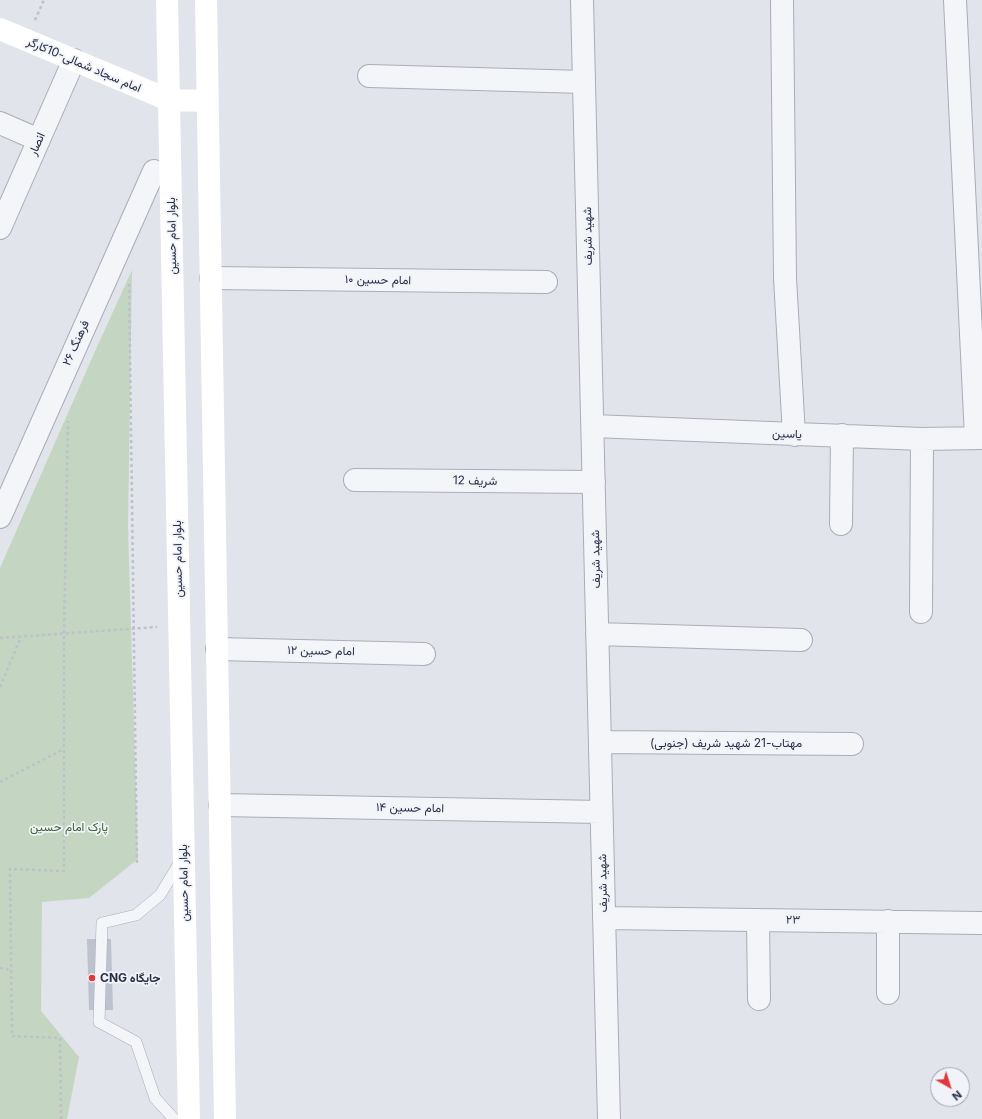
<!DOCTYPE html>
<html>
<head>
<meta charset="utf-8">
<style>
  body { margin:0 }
  #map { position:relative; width:982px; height:1119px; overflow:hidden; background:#e1e4eb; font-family:Inter,sans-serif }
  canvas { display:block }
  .north { position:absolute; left:930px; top:1067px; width:40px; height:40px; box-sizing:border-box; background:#f1f3f8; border:1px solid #a0a4b0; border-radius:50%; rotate:141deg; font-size:11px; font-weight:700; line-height:16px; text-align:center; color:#272e45 }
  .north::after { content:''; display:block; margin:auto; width:14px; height:18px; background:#de393d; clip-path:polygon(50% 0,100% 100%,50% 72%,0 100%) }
</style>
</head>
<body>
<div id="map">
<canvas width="982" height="1119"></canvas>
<div class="north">N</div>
</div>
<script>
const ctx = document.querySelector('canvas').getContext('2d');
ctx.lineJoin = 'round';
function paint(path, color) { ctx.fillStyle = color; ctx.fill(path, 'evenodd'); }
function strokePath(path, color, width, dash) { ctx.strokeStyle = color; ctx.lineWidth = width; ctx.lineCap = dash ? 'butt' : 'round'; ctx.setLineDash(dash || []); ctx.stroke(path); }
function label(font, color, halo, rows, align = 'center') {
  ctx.font = font + ' Inter,Vazirmatn,sans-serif'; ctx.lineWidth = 3.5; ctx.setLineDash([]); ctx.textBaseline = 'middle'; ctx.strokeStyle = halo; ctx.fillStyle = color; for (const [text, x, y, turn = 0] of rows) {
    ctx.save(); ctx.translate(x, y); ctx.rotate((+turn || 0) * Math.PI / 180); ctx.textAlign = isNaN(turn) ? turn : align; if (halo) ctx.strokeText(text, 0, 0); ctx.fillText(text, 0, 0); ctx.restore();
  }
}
paint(new Path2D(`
  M132,270L128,527L138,859L89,898L42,902L41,1011L79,1057L67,1119H0V568L96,349Z`), '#c4d6c1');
paint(new Path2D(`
  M87,939H111L113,1010H89Z`), '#bec2cf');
const lane = new Path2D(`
  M174,1119L155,1098L136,1042L99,1022L102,923L136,915L160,895L180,862`);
const street = new Path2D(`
  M582,0L609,1119
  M782,0L785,278L794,435
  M955,0L976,438
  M369,76L584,82
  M0,123L39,140
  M0,228L74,60
  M211,278L546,282
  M593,426L922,439L982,438
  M355,480L594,482
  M0,517L154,171
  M841,524L842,435
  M921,612L922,439
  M597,634L801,640
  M217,649L424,654
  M600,742L852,744
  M220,805L601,812
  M604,918L982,923
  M758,920L759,999
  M888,993V921`);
strokePath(lane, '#a9adb9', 12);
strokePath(street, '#a9adb9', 24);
strokePath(new Path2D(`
  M35,20L44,0
  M129,284L137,865
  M0,638L157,627
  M0,687L21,637
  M0,782L64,749
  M0,968L11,970
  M61,1119L60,1038L12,1036L10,869L64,871V634L68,421`), '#bfc1ca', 2.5, [3, 3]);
strokePath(lane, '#f4f5f9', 11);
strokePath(street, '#f4f5f9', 22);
strokePath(new Path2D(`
  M167,0L189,1119
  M206,0L225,1119
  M0,29L169,100L208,101`), '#fff', 22);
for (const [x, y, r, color] of [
  [92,978,4,"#de393d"]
]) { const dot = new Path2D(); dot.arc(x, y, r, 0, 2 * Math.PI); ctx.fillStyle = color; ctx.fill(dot); strokePath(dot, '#f1f3f8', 1.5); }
label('12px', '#272e45', '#f1f3f8', [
  ["امام سجاد شمالی-10کارگر",84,65,23],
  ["انصار",37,144,-66],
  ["بلوار امام حسین",172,236,-91],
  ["شهید شریف",588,236,-91],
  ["امام حسین ۱۰",378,280,1],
  ["فرهنگ ۲۶",76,343,-66],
  ["یاسین",787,434,2],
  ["شریف 12",475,481,1],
  ["بلوار امام حسین",178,559,-91],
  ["شهید شریف",596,559,-91],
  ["امام حسین ۱۲",321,651,1],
  ["مهتاب-21 شهید شریف (جنوبی)",726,743],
  ["امام حسین ۱۴",410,808,1],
  ["بلوار امام حسین",184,883,-91],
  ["شهید شریف",603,883,-91],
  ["۲۳",793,920,1]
]);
label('12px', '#366333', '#f1f3f8', [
  ["پارک امام حسین",69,827]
]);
label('bold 12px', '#272e45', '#f1f3f8', [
  ["CNG جایگاه",100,978]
], 'left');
</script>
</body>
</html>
